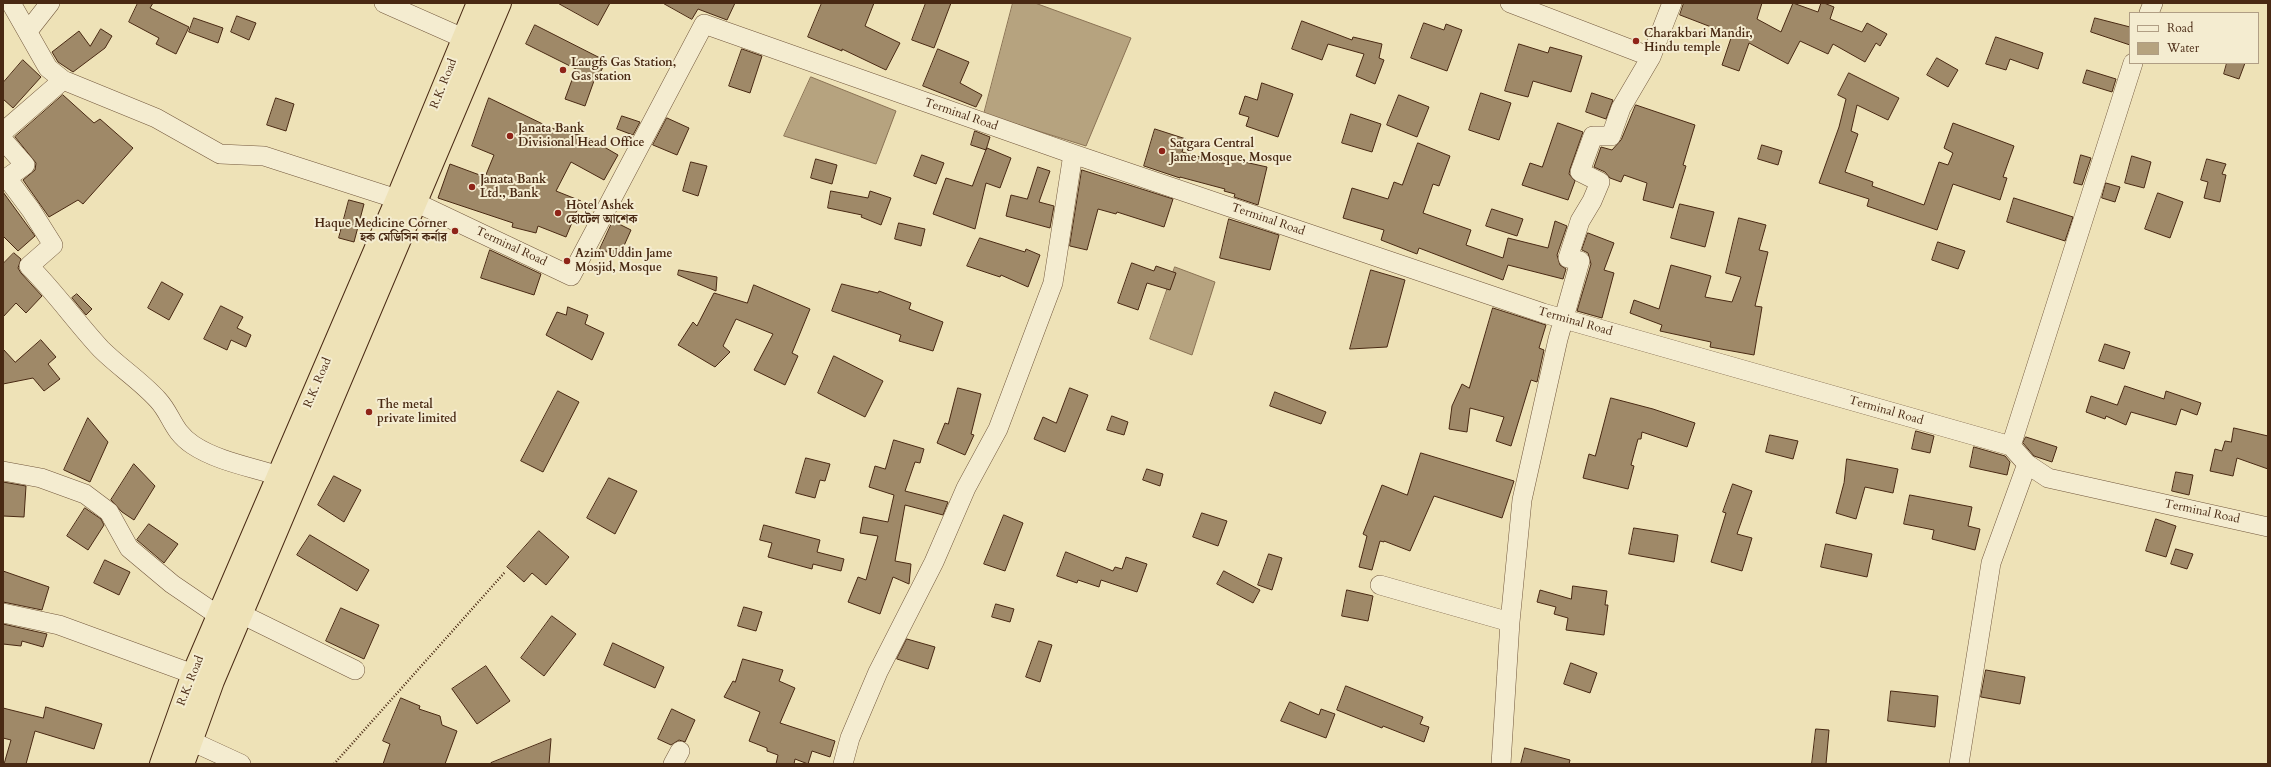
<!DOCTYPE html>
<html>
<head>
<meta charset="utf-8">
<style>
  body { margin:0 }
  #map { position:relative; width:2271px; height:767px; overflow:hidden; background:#eee2b7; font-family:Cardo,serif }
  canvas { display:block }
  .frame { position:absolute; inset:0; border:4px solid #492913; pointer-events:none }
  .legend { position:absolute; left:2129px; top:12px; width:130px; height:52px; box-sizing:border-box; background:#f4ecd0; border:1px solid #b09e84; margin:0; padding:5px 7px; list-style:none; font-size:12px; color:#492913 }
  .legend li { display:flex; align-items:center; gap:8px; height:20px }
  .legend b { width:20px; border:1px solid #b09e84 }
</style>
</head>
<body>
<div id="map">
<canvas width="2271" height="767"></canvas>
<div class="frame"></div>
<ul class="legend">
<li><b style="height:5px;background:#f4ecd0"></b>Road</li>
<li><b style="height:11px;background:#b6a37f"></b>Water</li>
</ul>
</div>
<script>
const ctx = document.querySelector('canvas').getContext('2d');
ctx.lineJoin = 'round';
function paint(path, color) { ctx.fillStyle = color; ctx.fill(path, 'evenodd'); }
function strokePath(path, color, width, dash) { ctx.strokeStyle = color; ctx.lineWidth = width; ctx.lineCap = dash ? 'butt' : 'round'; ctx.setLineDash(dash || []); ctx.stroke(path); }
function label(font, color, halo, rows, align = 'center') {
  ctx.font = font + ' Cardo,"Noto Serif Bengali",serif'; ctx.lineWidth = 4; ctx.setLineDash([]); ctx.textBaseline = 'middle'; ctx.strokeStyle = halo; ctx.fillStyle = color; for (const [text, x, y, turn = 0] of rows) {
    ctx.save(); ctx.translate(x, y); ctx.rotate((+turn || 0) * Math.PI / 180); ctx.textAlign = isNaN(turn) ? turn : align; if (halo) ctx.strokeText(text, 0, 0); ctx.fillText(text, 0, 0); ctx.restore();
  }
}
const water = new Path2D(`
  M1013,3H1035L1131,38L1086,146L984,114Z
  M811,77L896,111L876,164L784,136Z
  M1175,267L1215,282L1192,355L1150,339Z`);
paint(water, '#b6a37f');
strokePath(water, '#8a7254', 1);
const building = new Path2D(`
  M138,3H153L150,8L189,27L176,54L156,44L159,38L129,22Z
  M558,3H610L598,25Z
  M663,3H735L727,20L698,9L692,19Z
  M822,3H874L865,26L900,43L886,70L842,49V51L808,37Z
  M926,3H951L934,48L912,40Z
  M1684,3H1762L1757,19L1781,32L1793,3L1818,12L1821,3H1824L1834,7L1830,19L1862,32L1867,23L1887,34L1880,46L1876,43L1865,62L1833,44L1828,54L1800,41L1788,64L1749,43L1739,71L1722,65L1732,35L1680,15Z
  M237,16L256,23L249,40L231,32Z
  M194,18L223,28L218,43L189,32Z
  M2095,18L2130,27V45L2091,32Z
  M1302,21L1352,40L1353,37L1382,44L1379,58L1384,60L1375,84L1356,76L1364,54L1328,44L1322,60L1292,49Z
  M1424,23L1444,30L1446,24L1462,30L1447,71L1411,58Z
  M535,25L606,61L597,79L595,78L585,106L565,99L576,69L526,44Z
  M101,29L112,36L105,48L73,72L58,62L52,52L79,31L90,46Z
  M1996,37L2043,53L2038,69L2010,59L2006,70L1986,64Z
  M1519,44L1548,53L1550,47L1582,56L1571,92L1533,81L1528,97L1505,91Z
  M742,49L762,56L750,93L729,86Z
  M938,49L969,62L960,83L982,95L976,107L923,86Z
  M1937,58L1958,70L1948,87L1927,75Z
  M23,60L41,77L13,108L3,99V83Z
  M2227,63H2245L2239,79L2224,74Z
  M2087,70L2116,79L2112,92L2083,83Z
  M1849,73L1899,98L1888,120L1857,105L1851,131L1858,134L1845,172L1873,182L1872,186L1924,205L1939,162L1948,165L1953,153L1944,148L1953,123L2014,146L2003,177L2007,178L2000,200L1953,184L1937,230L1867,206L1869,199L1819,183L1839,127L1846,99L1838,95Z
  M1262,83L1293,94L1278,137L1246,126L1249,117L1239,114L1245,96L1257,100Z
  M1481,93L1511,103L1499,140L1469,130Z
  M1592,93L1613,100L1606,119L1586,112Z
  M63,95L94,123L100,119L133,148L83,204L78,200L49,217L23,180L35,170L36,163L15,137Z
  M1399,95L1429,107L1417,137L1387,125Z
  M276,98L294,104L286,131L267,125Z
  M489,98L551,128L587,137L618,155L604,180L571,162L556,191L581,201L566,237L538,226L536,233L512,227L513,223L438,198L450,164L485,177L494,155L472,146Z
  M1636,105L1695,125L1683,165L1686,166L1673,208L1643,200L1647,183L1624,175L1621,182L1610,178L1605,172L1594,167L1601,147L1612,150L1621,140Z
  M1351,114L1381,124L1372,152L1342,143Z
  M622,116L640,122L633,135L617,129Z
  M667,118L689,128L677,155L653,145Z
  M1558,123L1583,132L1570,169L1569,174L1575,181L1568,200L1522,185L1530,163L1542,167Z
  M1155,129L1186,139L1182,152L1230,165L1231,159L1267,167L1258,205L1234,197L1235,194L1224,191L1225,189L1180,177V178L1144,166Z
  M975,131L990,137L986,150L971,145Z
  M1418,143L1450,156L1439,186L1433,184L1423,213L1471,230L1466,245L1503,258L1508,238L1548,248L1555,221L1567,226L1557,255L1560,265L1566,269L1563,279L1508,265L1503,280L1419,248L1417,254L1381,240L1384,230L1343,218L1352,188L1388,199L1394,182L1402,185Z
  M1762,145L1782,151L1778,165L1758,159Z
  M987,148L1011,158L1000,188L986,183L975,229L933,214L946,178L972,186Z
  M922,155L944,163L936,184L914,176Z
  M2081,155L2091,158L2082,185L2074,183Z
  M2132,156L2151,162L2144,188L2125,183Z
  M816,159L837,165L832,184L811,178Z
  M2207,159L2226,164L2222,174L2226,175L2220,202L2204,198L2208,182L2201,180Z
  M691,162L707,166L698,196L683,191Z
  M1038,167L1050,171L1039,202L1054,206L1050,228L1006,216L1011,195L1027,199Z
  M1082,170L1173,199L1164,227L1117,212L1116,214L1098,209L1087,250L1070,246Z
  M2106,183L2120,187L2115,202L2102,198Z
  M831,191L868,198L870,191L891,198L881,225L861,217L862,215L828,208Z
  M3,192L35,236L18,251L3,236Z
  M2158,193L2183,202L2170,238L2145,229Z
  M2014,198L2073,217L2065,241L2007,222Z
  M349,200L364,204L354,242L339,238Z
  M1680,204L1714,212L1705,247L1671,238Z
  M1492,209L1523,219L1517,236L1486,226Z
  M1739,218L1766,225L1759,250L1768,252L1755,306L1762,307L1754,355L1710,347L1711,342L1660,331L1662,325L1630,313L1634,300L1659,309L1671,265L1711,276L1705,297L1732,302L1741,277L1726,273Z
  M1229,219L1279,235L1270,270L1220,258Z
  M613,221L631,230L619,257L600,249Z
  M899,223L925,229L921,246L895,239Z
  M1588,233L1614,243L1604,270L1614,273L1602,318L1577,311L1591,264L1588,253L1582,250Z
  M980,238L1025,252L1026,249L1040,255L1028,287L1001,275L1000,277L967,266Z
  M1938,242L1965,251L1958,269L1932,260Z
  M490,250L541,274L534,295L481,278Z
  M14,253L21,259L18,268L21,273L42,296L26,313L16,303L3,317V264Z
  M1132,263L1154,271L1156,266L1176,273L1170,290L1147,283L1138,310L1118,303Z
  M679,270L717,277L716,291L678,275Z
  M1371,270L1405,280L1387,347L1350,349Z
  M162,282L183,294L169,320L148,308Z
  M842,284L878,293L879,291L911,303L909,309L943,322L933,351L899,341L901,335L832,311Z
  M754,285L810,309L792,353L798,356L785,385L754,370L773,334L736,319L723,346L730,352L715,367L678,345L693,322L697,326L714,293L747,303Z
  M77,294L92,309L86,315L72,298Z
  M221,306L243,317L237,328L251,335L246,347L231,340L227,350L204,339Z
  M568,307L588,315L585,324L604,333L592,360L546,335L557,312L566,315Z
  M1493,308L1546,325L1539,348L1544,350L1537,382L1531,380L1511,446L1496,441L1504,417L1470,408L1467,432L1449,429L1452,406L1462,384L1469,388Z
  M41,340L56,357L48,364L60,379L44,391L33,378L3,384V349L15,362Z
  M2105,344L2130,352L2124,369L2099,361Z
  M834,356L883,381L865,417L818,393Z
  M2125,386L2164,399L2166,391L2201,403L2197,415L2181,409L2176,425L2131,412L2126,425L2106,416L2105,419L2086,412L2091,396L2117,405Z
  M958,388L981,394L971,434L974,435L965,455L937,443L945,423L948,424Z
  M1070,388L1088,395L1065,452L1034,439L1043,417L1056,423Z
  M558,391L579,402L543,472L521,461Z
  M1275,392L1326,412L1321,424L1270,406Z
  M1611,398L1653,409L1695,423L1687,447L1642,432L1641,439H1638L1631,465L1634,466L1628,489L1583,478L1589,454L1595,456Z
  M1112,416L1128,422L1124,435L1107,430Z
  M88,418L108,442L90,482L64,470Z
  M2234,428L2268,436V469L2237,458L2233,476L2210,471L2215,449L2222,451L2225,441L2231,442Z
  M1916,431L1934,436L1930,453L1912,449Z
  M1770,435L1798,441L1793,459L1766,452Z
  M2026,437L2057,447L2052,462L2034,456L2023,443Z
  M894,440L924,449L920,463L915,462L905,491L948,502L943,515L905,505L895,561L911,564L909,584L893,577L880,614L848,602L858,577L866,580L878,536L860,533L863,517L888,522L894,495L869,487L875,466L885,469Z
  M1974,447L2005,456L2010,462L2007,475L1970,467Z
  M1421,453L1514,481L1502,518L1434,496L1410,551L1384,541V542L1380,541L1372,570L1359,567L1367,536L1363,534L1382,485L1407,495Z
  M806,458L830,464L825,481L820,480L815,498L796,493Z
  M1847,459L1898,469L1893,493L1865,487L1856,519L1836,513L1844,483Z
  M134,464L155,486L134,520L122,512L111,500Z
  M1147,469L1163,474L1160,486L1143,480Z
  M2176,472L2193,475L2189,495L2172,491Z
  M334,476L361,490L344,522L318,505Z
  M609,478L637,491L615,534L587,518Z
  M3,482L26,486L24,517L3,516Z
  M1733,484L1752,491L1737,534L1752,538L1742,571L1711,562L1726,513L1723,512Z
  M1910,495L1972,507L1968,526L1980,529L1975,550L1932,539L1934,530L1904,524Z
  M85,508L101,519L104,525L88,550L67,536Z
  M1202,513L1227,521L1218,546L1193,537Z
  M1004,515L1023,523L1005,571L984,564Z
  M2156,519L2176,526L2166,557L2146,551Z
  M149,524L178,544L164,563L137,540Z
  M764,525L820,540L817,552L844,559L841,571L813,564L812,569L768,557L772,543L760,540Z
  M1634,528L1678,535L1674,562L1629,554Z
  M539,531L569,557L546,585L532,573L524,582L507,567Z
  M310,535L369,570L357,591L297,555Z
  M1826,544L1872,554L1867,577L1821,567Z
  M2176,549L2193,554L2187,569L2171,564Z
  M1066,552L1113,571L1115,567L1122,569L1126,557L1147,564L1137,592L1101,580L1099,587L1078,580L1077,583L1057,576Z
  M1269,554L1282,558L1272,590L1258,585Z
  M105,560L130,572L119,595L94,583Z
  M3,571L49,587L42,610L3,602Z
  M1224,571L1260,590L1253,603L1217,584Z
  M1573,586L1607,591L1605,605H1608L1604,635L1566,630L1568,618L1554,614L1556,607L1537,602L1540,590L1571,599Z
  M1347,590L1373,596L1368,621L1342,616Z
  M996,604L1014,609L1010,622L992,617Z
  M744,607L762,612L756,631L738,626Z
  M341,608L379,625L364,659L326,641Z
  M552,616L576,634L544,676L521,658Z
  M3,624L47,634L43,647L22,641L21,646L3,644Z
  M907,639L935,647L928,669L897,659Z
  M1039,641L1052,645L1040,682L1026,677Z
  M613,643L664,667L655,688L604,665Z
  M743,659L783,670L779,681L795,688L780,723L835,741L830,757L812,751L808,764L795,759L794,764H776L778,755L767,751V748L749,741L760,712L724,697L733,681L735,682Z
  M1571,663L1597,673L1590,693L1564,684Z
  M486,666L510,701L477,724L452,689Z
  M1986,670L2025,677L2020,704L1981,697Z
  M1346,686L1423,717L1420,724L1429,727L1424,742L1383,726L1382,728L1337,710Z
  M1891,691L1938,696L1935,727L1888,721Z
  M401,698L420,706L419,709L440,716L442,725L457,731L445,764H383L390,744L383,741Z
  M1290,702L1319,715L1321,709L1335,714L1326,738L1281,721Z
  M46,707L102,724L94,749L35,731L26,764H4L11,740L3,738V708L43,718Z
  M672,709L695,720L685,742L679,740L671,745L658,739Z
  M1816,729L1829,730L1826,764H1812Z
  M551,739L549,764H491V763Z
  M1525,748L1570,760L1569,764H1521Z`);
paint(building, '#9f8968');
strokePath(building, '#492913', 1);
const minor = new Path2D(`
  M11,3L48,68L63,80L156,118L220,154L264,156L397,199L417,203L571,276L704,24L1073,154L1543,313L2011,446L2027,464L2048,478L2268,527
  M384,3L463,38
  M1510,3L1651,57
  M2149,13L2153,3
  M28,31L50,3
  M3,132L63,80
  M3,140L25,165L7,178L31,210L53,245L29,266C55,292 76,322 101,349C119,367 141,381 158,400C172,415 172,431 193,445C217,461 251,467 279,476
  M2011,446L2133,63
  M3,471L41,478L85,494L109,512L129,548L172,584L219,616
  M1380,585L1510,622
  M3,613L59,625L193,674
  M241,614L355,670
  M191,741L241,764
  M673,764L680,751
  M843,764L850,738L878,672L934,562L966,488L998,429L1053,283L1073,154
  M1501,764L1510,622L1522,500L1558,339L1580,261L1568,258L1580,221L1592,201L1600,182L1580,172L1593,136H1611L1621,108L1651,57L1672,3
  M1959,764L1991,563L2027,464`);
const trunk = new Path2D(`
  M161,764L193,674L397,199L478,3
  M183,764L213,681L500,3`);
strokePath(minor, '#72573c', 20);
strokePath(trunk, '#492913', 24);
strokePath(new Path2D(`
  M334,764L505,572`), '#492913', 2.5, [1, 2]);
strokePath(minor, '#f4ecd0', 19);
strokePath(trunk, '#eee2b7', 22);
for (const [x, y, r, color] of [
  [1636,41,4,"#8f2418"],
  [563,70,4,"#8f2418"],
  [510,136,4,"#8f2418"],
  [1162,151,4,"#8f2418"],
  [472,187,4,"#8f2418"],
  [558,213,4,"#8f2418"],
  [455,231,4,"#8f2418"],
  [567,261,4,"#8f2418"],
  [369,412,4,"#8f2418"]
]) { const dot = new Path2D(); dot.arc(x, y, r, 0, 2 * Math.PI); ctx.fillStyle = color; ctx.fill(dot); strokePath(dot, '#f4ecd0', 1.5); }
label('bold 12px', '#492913', '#f4ecd0', [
  ["Charakbari Mandir,",1644,34],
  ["Hindu temple",1644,48],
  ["Laugfs Gas Station,",571,63],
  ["Gas station",571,77],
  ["Janata Bank",518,129],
  ["Divisional Head Office",518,143],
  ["Satgara Central",1170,144],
  ["Jame Mosque, Mosque",1170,158],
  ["Janata Bank",480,180],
  ["Ltd., Bank",480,194],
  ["Hotel Ashek",566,206],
  ["হোটেল আশেক",566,220],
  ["Haque Medicine Corner",447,224,"right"],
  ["হক মেডিসিন কর্নার",447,238,"right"],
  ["Azim Uddin Jame",575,254],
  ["Mosjid, Mosque",575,268],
  ["The metal",377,405],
  ["private limited",377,419]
], 'left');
label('12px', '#492913', '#f4ecd0', [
  ["R.K. Road",444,84,-68],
  ["Terminal Road",961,115,19],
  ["Terminal Road",1268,220,19],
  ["Terminal Road",511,247,25],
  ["Terminal Road",1575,322,16],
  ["R.K. Road",318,383,-67],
  ["Terminal Road",1886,411,16],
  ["Terminal Road",2202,512,12],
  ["R.K. Road",191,681,-68]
]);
</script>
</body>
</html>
